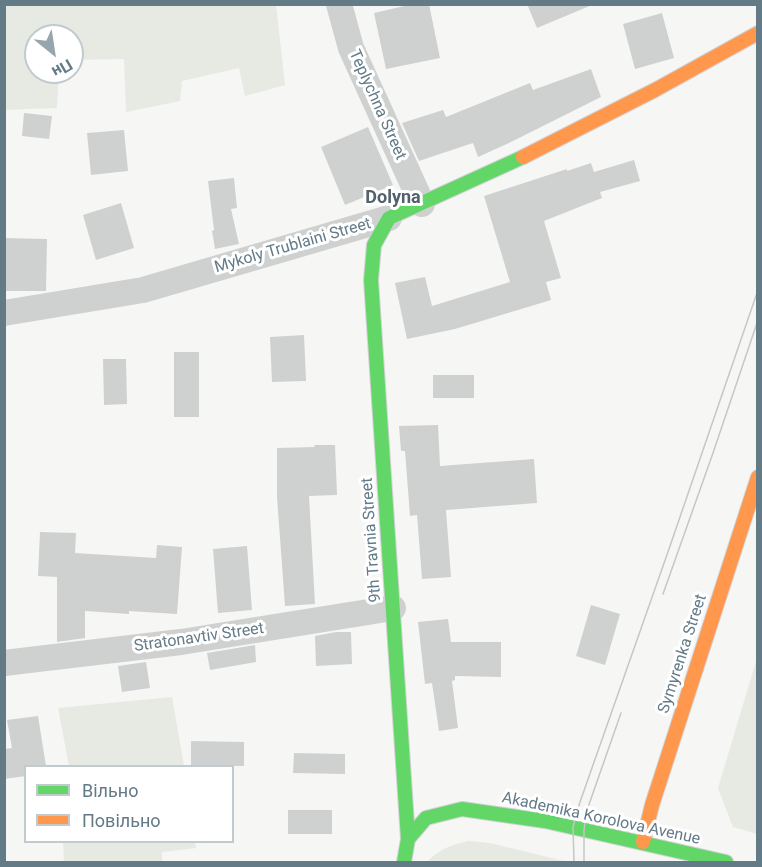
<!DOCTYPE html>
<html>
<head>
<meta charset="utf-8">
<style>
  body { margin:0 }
  #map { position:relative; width:762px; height:867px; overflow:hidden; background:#f6f6f5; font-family:Roboto,sans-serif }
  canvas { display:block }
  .frame { position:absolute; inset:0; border:6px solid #637a87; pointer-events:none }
  .legend { position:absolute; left:24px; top:765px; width:210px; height:78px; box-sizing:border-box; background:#fff; border:2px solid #c1cacf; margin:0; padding:8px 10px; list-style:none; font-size:18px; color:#637a87 }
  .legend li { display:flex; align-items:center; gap:12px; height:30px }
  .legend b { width:30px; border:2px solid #c1cacf }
  .north { position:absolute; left:24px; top:24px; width:60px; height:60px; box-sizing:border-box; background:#fff; border:2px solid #c1cacf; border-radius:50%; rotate:150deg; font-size:16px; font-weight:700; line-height:24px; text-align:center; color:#637a87 }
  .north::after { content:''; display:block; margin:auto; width:21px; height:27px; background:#96a5ae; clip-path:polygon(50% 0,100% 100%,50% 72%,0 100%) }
</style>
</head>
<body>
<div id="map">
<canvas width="762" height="867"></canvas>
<div class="frame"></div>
<ul class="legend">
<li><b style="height:8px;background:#63d668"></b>Вільно</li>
<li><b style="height:8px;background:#ff974d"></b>Повільно</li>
</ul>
<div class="north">Пн</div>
</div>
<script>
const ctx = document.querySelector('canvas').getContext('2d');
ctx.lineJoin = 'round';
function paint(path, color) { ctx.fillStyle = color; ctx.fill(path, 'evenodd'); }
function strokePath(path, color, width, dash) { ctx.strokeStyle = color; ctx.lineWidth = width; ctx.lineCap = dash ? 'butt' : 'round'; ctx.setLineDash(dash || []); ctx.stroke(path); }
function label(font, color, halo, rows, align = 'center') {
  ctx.font = font + ' Roboto,sans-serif'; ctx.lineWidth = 6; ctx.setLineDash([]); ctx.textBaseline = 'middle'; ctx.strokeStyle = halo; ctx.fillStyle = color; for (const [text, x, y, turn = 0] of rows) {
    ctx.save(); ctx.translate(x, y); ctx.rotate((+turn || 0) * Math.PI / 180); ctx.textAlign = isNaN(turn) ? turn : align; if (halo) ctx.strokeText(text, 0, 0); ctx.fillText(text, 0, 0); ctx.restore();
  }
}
paint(new Path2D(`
  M4,5H276L285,85L245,96L239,68L182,81L180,101L126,112L124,59L72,60V36H36V72H59L57,108L5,110Z
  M757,658L758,834H757L733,827L718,788Z
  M172,697L184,766H69L58,708Z
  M468,841L490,843L568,862H427C439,849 451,845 468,841Z
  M63,842H195L196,848L162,852V862H64Z`), '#e6eae3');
paint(new Path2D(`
  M413,4H429L440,58L386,69L374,13Z
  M527,4H592V5L537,28Z
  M662,13L674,58L635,69L623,24Z
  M591,69L601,97L509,143L478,157L473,143L419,161L402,123L443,110L446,117L530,83L533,90Z
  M24,113L52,116L49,139L22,136Z
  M368,127L393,185L345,205L321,147Z
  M124,130L128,171L91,175L87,133Z
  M634,160L640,181L600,192L602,198L544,221L561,278L546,282L551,300L455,329L407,339L395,283L425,277L432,306L510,282L484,196L567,169V171L591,163L594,172Z
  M234,178L237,208L231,209L239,244L215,249L212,231L214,230L208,181Z
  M121,203L134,248L96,260L83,215Z
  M4,238L47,239L46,291H4Z
  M304,335L306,381L272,382L270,337Z
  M174,352H199V417H174Z
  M103,359H126L127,404L104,405Z
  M433,375H474V398H433Z
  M438,425L440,466L534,459L537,503L446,510L451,577L422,579L417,515L410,516L405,451H401L399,426Z
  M314,445H335L337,495L309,496L315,604L285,606L277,497V448L315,447Z
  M40,532L76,533L75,553L156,558L157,545L182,547L177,614L129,611V614L85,611V638L57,642V577L38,576Z
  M247,546L252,610L218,613L213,549Z
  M591,605L620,614L605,665L576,656Z
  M448,619L451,642H501V677L455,676V680L452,681L458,728L439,731L432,683L425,684L418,622Z
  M336,632H351L352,664L316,666L315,636Z
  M255,645L256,662L210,670L207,653Z
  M146,662L150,688L122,692L118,666Z
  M38,716L46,766H26V776L4,779V749L12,748L7,720Z
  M191,741L244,742V766H191Z
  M294,753L345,754V774L293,773Z
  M288,810H332V834H288Z`), '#cfd1d1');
const fast = new Path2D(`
  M408,839L426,818L462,809L545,821L726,862
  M404,862L408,839L371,280L374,245L389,218L523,157`);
const slow = new Path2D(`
  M523,157L655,90L758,33
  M643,842L652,805L758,477`);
strokePath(fast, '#d1d3d4', 16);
strokePath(slow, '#d1d3d4', 16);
strokePath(new Path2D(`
  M339,4L351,48L422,204
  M4,313L143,290L389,218
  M4,663L181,642L393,608`), '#cfd1d1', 26);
strokePath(fast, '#63d668', 14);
strokePath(slow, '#ff974d', 14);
strokePath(new Path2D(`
  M663,594L713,453L758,320
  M574,862L573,827L580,802L669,549L758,290
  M584,862V830L586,813L621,713`), '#c5c6c7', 1.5);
label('16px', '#637a87', '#fff', [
  ["Teplychna Street",377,105,66],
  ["Mykoly Trublaini Street",293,246,-16],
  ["9th Travnia Street",372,540,-94],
  ["Stratonavtiv Street",199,638,-8],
  ["Symyrenka Street",683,654,-72],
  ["Akademika Korolova Avenue",601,819,12]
]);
label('bold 18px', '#52626c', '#fff', [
  ["Dolyna",393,198]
]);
</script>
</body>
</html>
